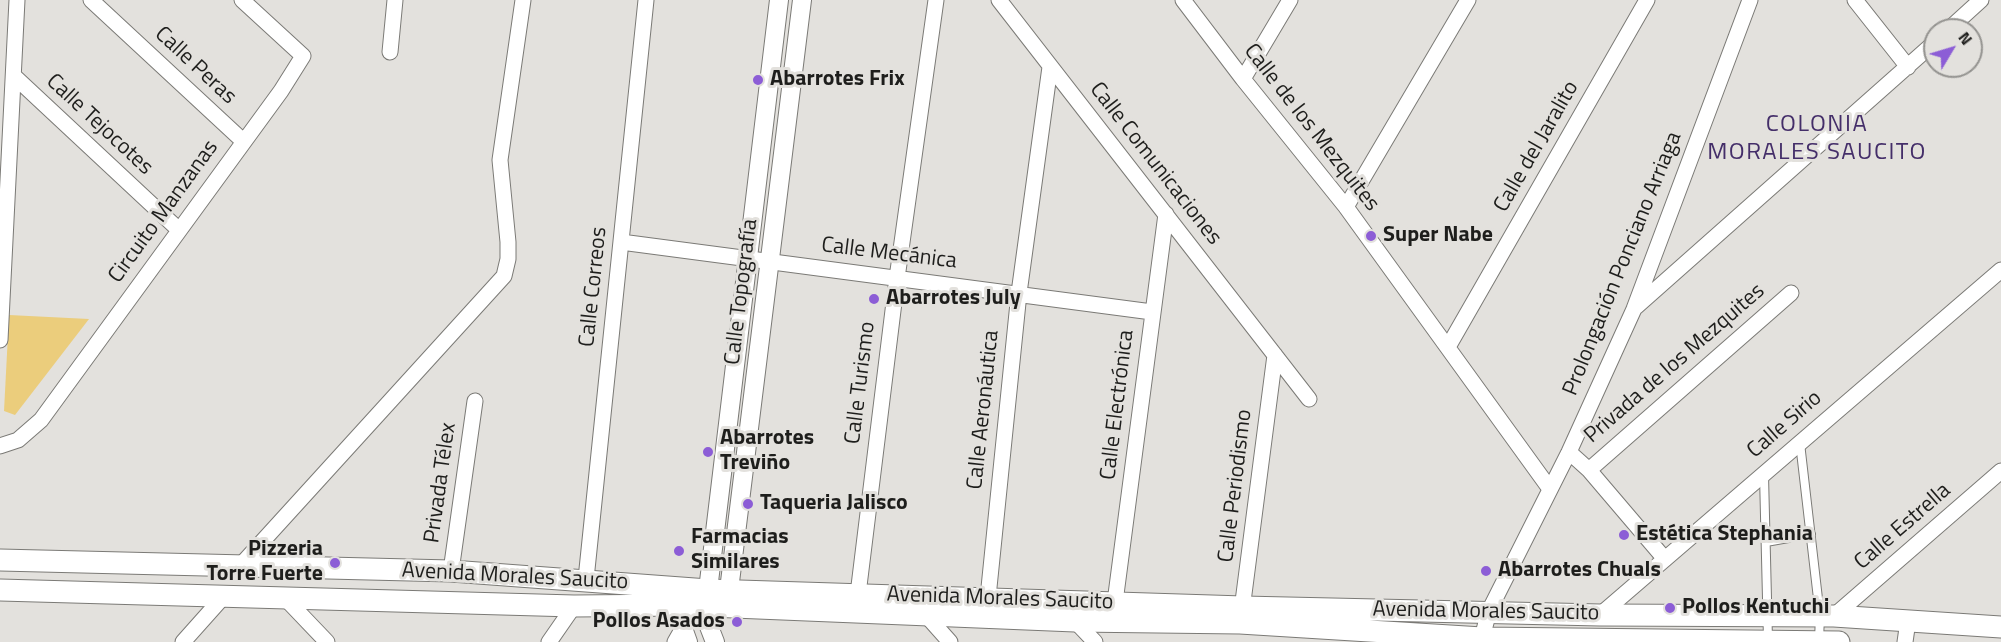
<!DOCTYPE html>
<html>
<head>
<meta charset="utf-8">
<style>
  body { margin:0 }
  #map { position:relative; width:2001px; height:642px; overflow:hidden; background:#e3e1dd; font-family:"Titillium Web",sans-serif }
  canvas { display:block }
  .north { position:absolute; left:1923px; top:18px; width:60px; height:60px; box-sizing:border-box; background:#e3e1dd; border:2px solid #949390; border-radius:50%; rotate:52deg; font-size:16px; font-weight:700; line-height:24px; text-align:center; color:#1e1e1c }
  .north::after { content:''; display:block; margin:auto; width:21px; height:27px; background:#8c5dd6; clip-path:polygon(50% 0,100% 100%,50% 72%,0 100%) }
</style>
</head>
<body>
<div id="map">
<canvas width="2001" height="642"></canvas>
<div class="north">N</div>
</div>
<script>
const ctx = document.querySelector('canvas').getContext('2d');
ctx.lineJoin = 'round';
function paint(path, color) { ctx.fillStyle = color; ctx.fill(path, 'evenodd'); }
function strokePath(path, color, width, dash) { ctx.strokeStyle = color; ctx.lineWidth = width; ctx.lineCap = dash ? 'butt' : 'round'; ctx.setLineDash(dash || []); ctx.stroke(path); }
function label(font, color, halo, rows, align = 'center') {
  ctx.font = font + ' "Titillium Web",sans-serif'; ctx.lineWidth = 6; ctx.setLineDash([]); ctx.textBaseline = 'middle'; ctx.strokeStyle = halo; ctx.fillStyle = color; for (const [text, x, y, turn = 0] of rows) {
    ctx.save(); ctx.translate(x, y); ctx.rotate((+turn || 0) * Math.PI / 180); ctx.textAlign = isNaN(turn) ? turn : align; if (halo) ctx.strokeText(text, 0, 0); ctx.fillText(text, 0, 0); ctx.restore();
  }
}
paint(new Path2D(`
  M9,315L89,319L15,415L4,411Z`), '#ebcd7c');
const service = new Path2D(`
  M1800,443L1820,616L1819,640
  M1764,475L1768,640
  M1766,542L1811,534`);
const minor = new Path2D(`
  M91,0L243,141
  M999,0L1309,399
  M1183,0L1243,79L1346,207L1550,489
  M1855,0L1908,67
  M1948,30L1981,0
  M390,52L395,0
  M15,77L179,230
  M1243,79L1290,0
  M1346,207L1468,0
  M621,242L1152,312
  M1636,307L1935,42
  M0,340L17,0
  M1448,347L1647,0
  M0,446L18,440L41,420L281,91L303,56L242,0
  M1569,452L1589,470L1664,558
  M1589,470L1791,293
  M240,566L504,276L508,259V242L500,160L523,0
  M451,571L475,401
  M586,579L646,0
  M858,594L897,278L936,0
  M285,598L327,642
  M1115,602L1166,214
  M987,607L1019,293L1050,67
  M926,615L950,642
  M1600,615L2001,270
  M1834,616L2001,471
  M1241,617L1275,355
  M1075,621L1095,642
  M183,642L224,596
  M549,642L574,606
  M675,642L683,628
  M1486,642L1482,638L1489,611L1569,452L1634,309L1750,0
  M1905,642L1908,621`);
const tertiary = new Path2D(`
  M688,642L683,628L685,605L708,590L779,0
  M715,642L708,624L707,606L729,590L802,0`);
const secondary = new Path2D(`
  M0,560L451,571L708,590L1243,607L1600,615L1834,616L2001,627
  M0,590L574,606L685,605L1075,621L1240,623L1482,638L1839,642`);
strokePath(service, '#7b7a76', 10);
strokePath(minor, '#7b7a76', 17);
strokePath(tertiary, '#7b7a76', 20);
strokePath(secondary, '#7b7a76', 23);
strokePath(service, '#fff', 8);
strokePath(minor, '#fff', 15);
strokePath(tertiary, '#fff', 18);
strokePath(secondary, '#fff', 21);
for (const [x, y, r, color] of [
  [758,80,6,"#8c5dd6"],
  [1371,236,6,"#8c5dd6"],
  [874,299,6,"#8c5dd6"],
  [708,452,6,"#8c5dd6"],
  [748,504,6,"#8c5dd6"],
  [1624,535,6,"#8c5dd6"],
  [679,551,6,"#8c5dd6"],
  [335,563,6,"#8c5dd6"],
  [1486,571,6,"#8c5dd6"],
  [1670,608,6,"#8c5dd6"],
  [737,622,6,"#8c5dd6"]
]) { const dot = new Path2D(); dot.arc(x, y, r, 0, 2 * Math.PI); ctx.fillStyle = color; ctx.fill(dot); strokePath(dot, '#e3e1dd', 2); }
label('22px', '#1e1e1c', '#e3e1dd', [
  ["Calle Peras",195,66,43],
  ["Calle Tejocotes",99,125,43],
  ["Calle de los Mezquites",1311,128,52],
  ["Calle del Jaralito",1537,147,-60],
  ["Calle Comunicaciones",1155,164,52],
  ["Circuito Manzanas",164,212,-54],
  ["Calle Mecánica",889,254,7],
  ["Prolongación Ponciano Arriaga",1623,264,-68],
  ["Calle Correos",594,287,-84],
  ["Calle Topografía",742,292,-83],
  ["Privada de los Mezquites",1675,364,-41],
  ["Calle Turismo",861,383,-83],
  ["Calle Electrónica",1118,405,-83],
  ["Calle Aeronáutica",984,410,-84],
  ["Calle Sirio",1785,425,-41],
  ["Privada Télex",441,483,-82],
  ["Calle Periodismo",1236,486,-83],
  ["Calle Estrella",1903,527,-41],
  ["Avenida Morales Saucito",515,577,3],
  ["Avenida Morales Saucito",1000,599,2],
  ["Avenida Morales Saucito",1486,612,1]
]);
label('bold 22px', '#1e1e1c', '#e3e1dd', [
  ["Abarrotes Frix",770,80],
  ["Super Nabe",1383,236],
  ["Abarrotes July",886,299],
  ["Abarrotes",720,439],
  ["Treviño",720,464],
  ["Taqueria Jalisco",760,504],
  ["Estética Stephania",1636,535],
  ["Farmacias",691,538],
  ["Similares",691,563],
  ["Pizzeria",323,550,"right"],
  ["Torre Fuerte",323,575,"right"],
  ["Abarrotes Chuals",1498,571],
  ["Pollos Kentuchi",1682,608],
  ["Pollos Asados",725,622,"right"]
], 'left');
ctx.letterSpacing = '1.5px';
label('24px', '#442e69', '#e3e1dd', [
  ["COLONIA",1817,125],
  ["MORALES SAUCITO",1817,153]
]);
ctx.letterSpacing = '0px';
</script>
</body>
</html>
